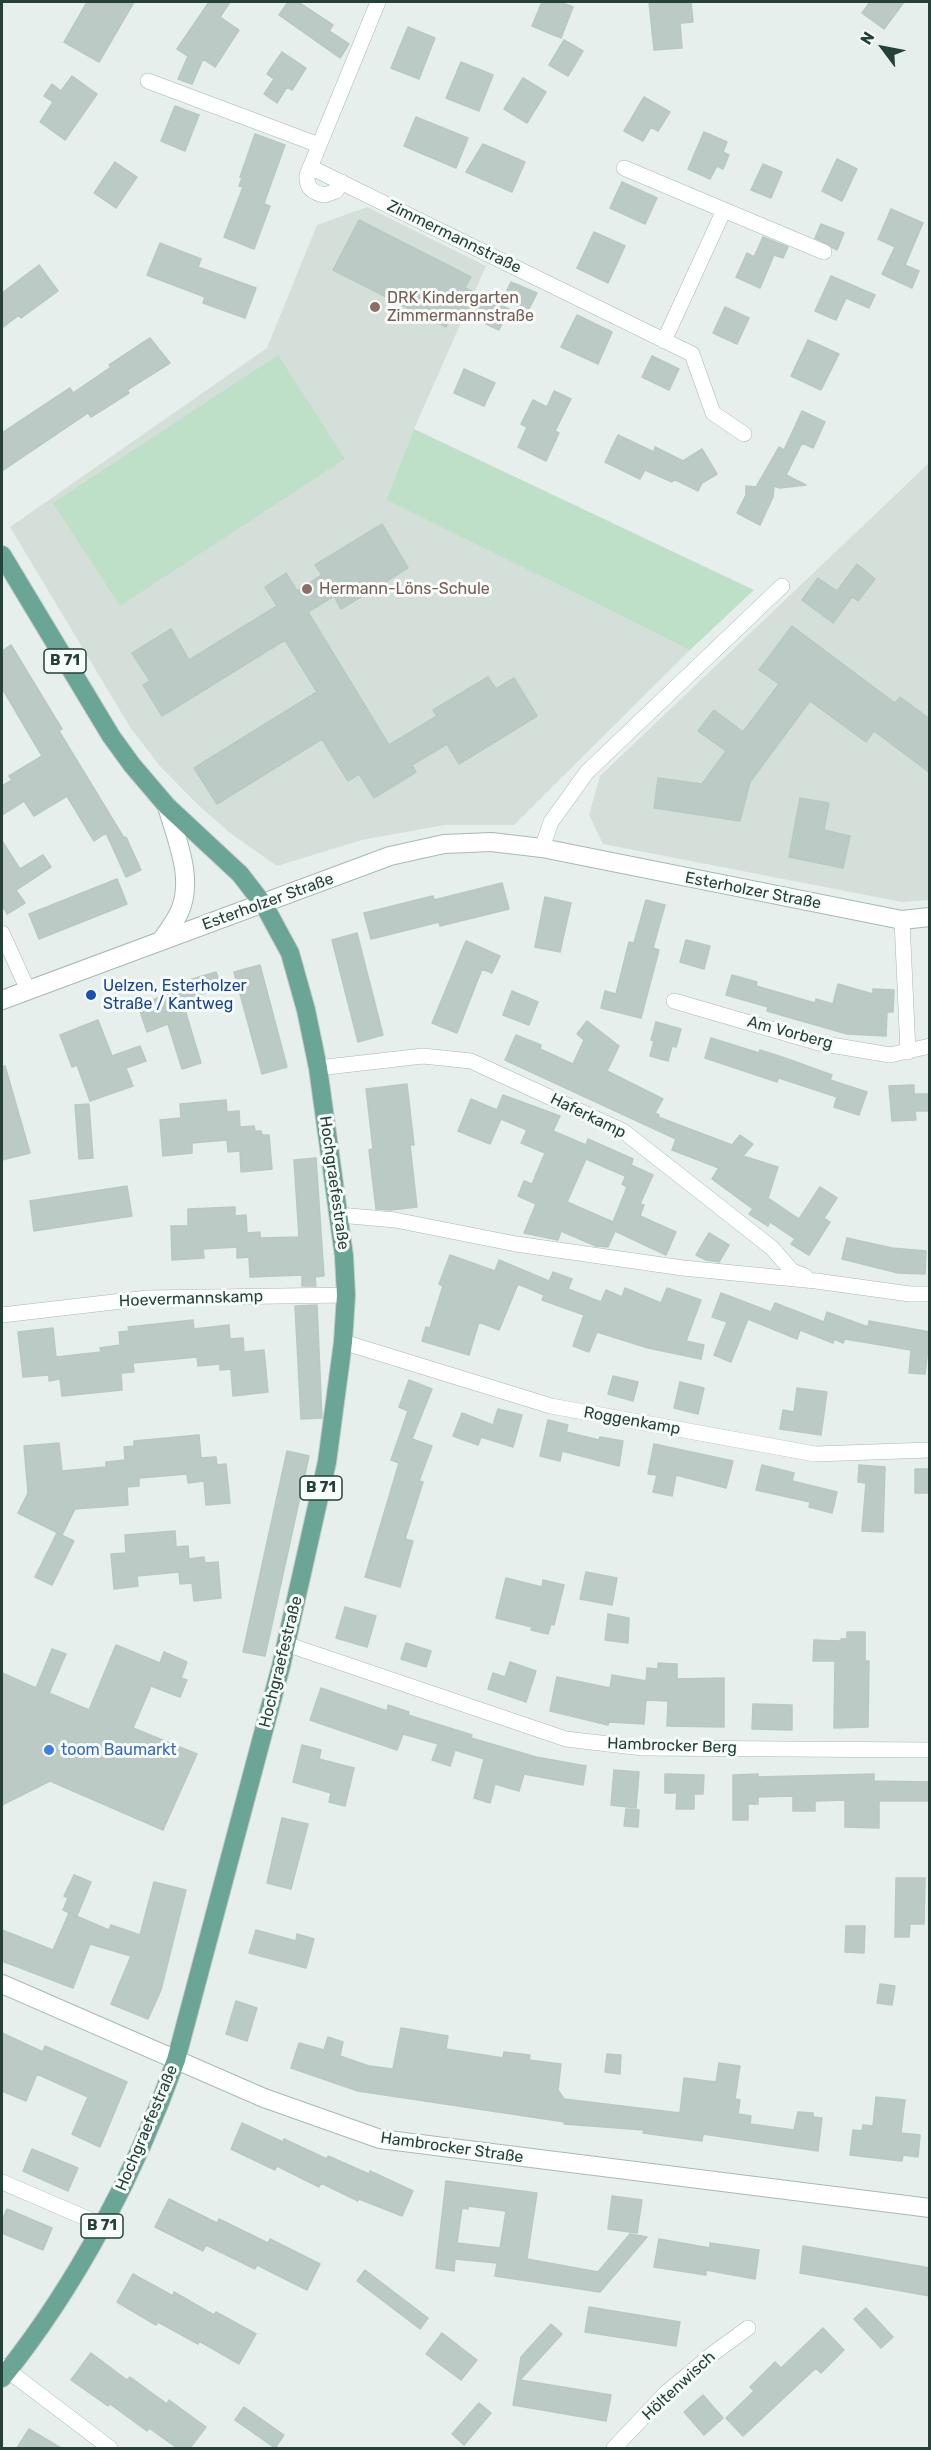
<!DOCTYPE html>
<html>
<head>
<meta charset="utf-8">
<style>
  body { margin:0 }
  #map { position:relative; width:931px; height:2450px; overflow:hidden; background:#e6efeb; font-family:Rubik,sans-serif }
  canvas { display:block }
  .frame { position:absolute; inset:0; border:3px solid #24423a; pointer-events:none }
  .north { position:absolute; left:853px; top:18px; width:60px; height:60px; -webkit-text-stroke:4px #f7fbf9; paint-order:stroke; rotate:302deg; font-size:16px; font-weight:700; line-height:24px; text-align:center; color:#24423a }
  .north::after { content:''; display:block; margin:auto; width:21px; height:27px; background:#24423a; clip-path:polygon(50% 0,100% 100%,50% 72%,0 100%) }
</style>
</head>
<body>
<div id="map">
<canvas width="931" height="2450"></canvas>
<div class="frame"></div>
<div class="north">N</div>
</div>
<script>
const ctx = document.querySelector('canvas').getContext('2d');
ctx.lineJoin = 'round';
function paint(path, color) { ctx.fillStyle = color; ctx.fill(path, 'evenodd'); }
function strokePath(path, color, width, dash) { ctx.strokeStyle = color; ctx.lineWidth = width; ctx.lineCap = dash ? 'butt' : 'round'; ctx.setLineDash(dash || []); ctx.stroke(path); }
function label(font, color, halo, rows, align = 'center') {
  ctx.font = font + ' Rubik,sans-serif'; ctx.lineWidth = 6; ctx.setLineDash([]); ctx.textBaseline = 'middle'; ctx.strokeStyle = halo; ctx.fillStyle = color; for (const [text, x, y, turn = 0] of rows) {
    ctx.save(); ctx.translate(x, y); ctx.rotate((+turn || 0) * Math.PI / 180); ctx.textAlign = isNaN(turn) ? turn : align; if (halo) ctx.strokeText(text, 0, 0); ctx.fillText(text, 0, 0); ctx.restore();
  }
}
paint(new Path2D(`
  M367,207L486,266L414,429L386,500L690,650L514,825H444L362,840L277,866L230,833L197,804L159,765L130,727L10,527L267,348L317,225Z
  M929,463V900L902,902L603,844L589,815L600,776Z`), '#d4dfda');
paint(new Path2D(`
  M278,355L345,459L120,606L53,503Z
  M414,429L754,590L690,650L386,500Z`), '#bfe0c8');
const building = new Path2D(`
  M87,2H134L99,62L64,42Z
  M209,2H230L220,17L239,30L215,67L203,59L192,84L178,79L188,56L177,49Z
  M288,2H298L333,25L329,31L349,44L340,58L279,15Z
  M542,2H560L573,7L561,38L532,26Z
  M649,2H691L693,22L680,23L682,48L654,50Z
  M870,2H904L884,29L862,13Z
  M408,27L435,38L419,79L391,68Z
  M564,40L583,51L568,76L549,65Z
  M282,52L306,68L292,90L287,87L277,103L264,94L274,79L267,74Z
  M461,62L493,75L479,111L446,98Z
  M72,76L97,94L65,140L40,122L53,102L44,96L52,84L61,91Z
  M523,78L546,92L527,123L504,109Z
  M644,97L670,112L658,131L651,127L643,141L624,131Z
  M175,106L199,115L185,151L161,141Z
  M416,117L468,138L456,168L404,146Z
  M704,132L727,142L723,152L729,155L723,169L717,166L710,179L688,169Z
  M255,134L285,145L267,195L264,204L270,206L254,249L224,237L243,187L239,186L242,178L240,177Z
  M483,144L525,162L512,192L466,172Z
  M837,159L857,169L842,201L822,191Z
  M115,162L137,177L116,208L94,193Z
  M763,164L782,172L771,198L751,190Z
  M622,182L657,198L645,224L610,208Z
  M891,209L923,223L905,265L919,271L912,288L882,274L895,247L878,239Z
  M359,220L471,277L465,288L509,309L499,330L454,309L446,327L333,270Z
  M821,224L844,233L837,250L815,238Z
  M594,232L625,246L608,283L577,268Z
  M763,237L788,247L783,258L774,255L760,288L736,277L747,253L754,257Z
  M160,243L201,259L198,267L256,288L245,318L203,303L205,297L147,275Z
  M39,265L58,291L21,318L19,315L2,328V293Z
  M831,276L875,295L869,308L846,298L836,320L815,311Z
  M511,282L537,293L528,311L503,299Z
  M725,307L749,318L737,344L713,333Z
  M577,315L612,332L598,364L561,347Z
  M150,338L170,363L127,390L129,393L91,417L88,413L2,471V433L70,388L73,393L111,367L109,365Z
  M808,340L839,354L821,390L791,376Z
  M652,356L679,369L669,390L642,377Z
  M464,369L495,383L484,406L454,393Z
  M554,391L571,399L555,431L559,433L546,461L518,447L527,427L521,424L533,400L547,407Z
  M802,411L825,422L813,448L802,443L786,475L806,485L780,488L774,486L773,497L760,525L737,513L746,495V486L756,487L779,447L784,450Z
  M618,435L654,452L655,447L683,461L702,449L717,474L702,483L698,491L674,479L672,482L645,470L640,479L605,462Z
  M382,524L408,568L341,609L334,596L308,612L389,745L437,716L433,710L488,677L496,689L514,678L537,716L459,764L447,744L412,765L416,772L374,798L359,774L348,781L322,739L217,804L194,768L317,692L285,640L162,716L143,685L150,681L132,653L171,629L189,660L277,606L265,587L286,573L297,591L322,575L315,565Z
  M857,564L875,579L858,601L852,597L833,623L802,600L818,578L837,591Z
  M792,626L895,703L900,697L930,719V773L874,731L866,742L810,701L750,782L740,821L654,808L658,778L702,784L726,751L698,731L714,710L743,732L779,684L759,670Z
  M11,645L62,729L59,731L124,838L126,837L141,870L126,877L106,833L94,841L67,796L34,816L24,801L2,815V786L12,780L9,776L42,756L2,688V651Z
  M800,798L829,803L824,830L850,836L843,868L789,857Z
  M2,841L20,869L43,855L51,867L16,890L25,903L7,914L2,905Z
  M117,879L127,904L39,939L29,914Z
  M502,883L509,909L440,926L439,922L371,939L364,913L433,896L434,900Z
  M545,897L571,903L560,952L535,947Z
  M646,900L665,905L653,948L659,950L641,1018L601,1008L605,991L616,994L629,942L634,943Z
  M357,933L383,1035L358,1042L332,940Z
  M686,940L710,946L704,969L680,962Z
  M466,941L500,956L492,973L482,969L457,1033L432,1023Z
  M260,965L287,1067L262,1074L234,972Z
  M216,972L222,988L182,1000L201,1063L182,1069L168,1024L147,1032L138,1005L178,991L176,984Z
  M732,975L757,982L756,986L815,1003L816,999L833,1004L838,984L873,994V989L894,990L893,1012H887L886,1036L847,1034L767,1011L768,1007L726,995Z
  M512,991L538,1002L529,1025L503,1015Z
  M98,1020L112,1056L140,1046L146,1061L126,1068L133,1086L90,1101L77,1065L72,1067L60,1035Z
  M587,1021L619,1046L607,1071L663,1099L655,1113L659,1115L658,1117L732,1145L740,1135L753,1144L743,1156L778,1167L768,1198L799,1219L820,1187L837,1198L824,1218L830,1222L809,1255L791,1244L795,1239L770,1222L768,1226L749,1214L753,1209L712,1179L719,1168L672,1150L676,1139L505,1060L516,1035L541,1045L540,1049L573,1064L584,1040L577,1034Z
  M656,1022L681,1029L676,1047L672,1046L668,1061L650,1056L654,1041L651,1040Z
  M711,1038L759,1053L760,1050L785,1058L832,1075L830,1080L867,1092L859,1115L834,1107L837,1097L779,1078L777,1082L705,1058Z
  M5,1066L30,1153L2,1160V1067Z
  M407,1084L414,1145H410L417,1207L391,1210L376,1209L369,1150L373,1149L366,1089Z
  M914,1085V1094H930V1111H915L916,1120L892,1121L889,1086Z
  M503,1095L560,1116L553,1131L586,1145L588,1139L633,1159L631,1165L653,1175L640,1204L644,1205L640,1216L676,1232L666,1255L615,1231L608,1247L596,1246L561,1231L558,1240L524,1233L536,1204L518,1196L524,1181L532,1184L545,1153L521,1143L527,1130L501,1119L490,1144L458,1131L471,1099L497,1110ZM586,1159L625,1176L630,1167L622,1184L627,1187L613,1222L567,1202Z
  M226,1100L227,1112L239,1111L240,1127L254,1126L255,1131H261L262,1135H269L272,1169L241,1172L240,1151L228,1152L227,1140L192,1143V1153L163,1156L160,1120L181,1118L180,1104Z
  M89,1104L93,1158L79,1159L75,1105Z
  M316,1158L324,1276L315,1277L316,1286H302V1275L250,1277L249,1257L237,1258V1247L203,1249L204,1258L172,1260L171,1226H188V1209L235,1207V1216L246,1215L247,1233L260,1232V1238L299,1237L294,1160Z
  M127,1186L132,1216L34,1231L30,1201Z
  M709,1233L729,1245L719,1262L706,1260L696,1255Z
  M847,1238L892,1248L926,1251L925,1274L898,1273L842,1259Z
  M450,1255L495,1271L499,1260L549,1281L553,1272L572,1279L568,1289L601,1302L606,1290L622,1297L625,1288L661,1303L667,1288L701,1300L686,1341L704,1345L701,1359L648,1348L597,1332L589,1352L573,1346L584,1315L542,1300L544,1295L518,1284L499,1330L479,1322L469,1355L422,1341L426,1327L430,1328L443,1286L439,1284Z
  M721,1293L771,1312L775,1303L824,1322L827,1312L868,1327L869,1321L930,1332L925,1374L909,1373L911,1350L845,1339L843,1343L834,1339L833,1343L800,1330L797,1339L748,1319L731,1362L714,1355L727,1322L712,1317Z
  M317,1305L322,1418L301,1419L295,1306Z
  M193,1320L194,1329L229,1325L230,1339L243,1338L244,1352L264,1350L268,1392L233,1396L231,1369L220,1370V1364L198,1366L197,1357L133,1363L134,1372L121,1373L122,1390L62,1396L60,1379L49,1381V1375L23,1377L18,1332L53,1328L56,1357L101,1352L100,1348L120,1345L119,1332L129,1331L128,1327Z
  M613,1376L638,1382L633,1401L608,1394Z
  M409,1380L432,1389L412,1439L432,1446L419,1481L423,1482L405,1539L413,1541L400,1587L365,1577L399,1463L391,1460L408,1411L399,1407Z
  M680,1382L704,1388L698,1414L674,1408Z
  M797,1388L827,1392L821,1435L780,1429L783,1410L794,1412Z
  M498,1409L522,1415L513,1447L481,1437L478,1445L453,1436L462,1413L493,1425Z
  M548,1420L568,1425L566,1432L599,1440L600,1437L623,1441L619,1466L562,1451L560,1461L540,1456Z
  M199,1435L201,1458L216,1457L217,1465L226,1464L230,1503L206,1505L204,1481L188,1483L187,1474L139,1478V1486L127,1487L128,1505L75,1509L62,1535L18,1513L28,1493L24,1446L59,1443L62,1471L106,1467V1462L125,1460L124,1447L134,1446V1441Z
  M654,1444L733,1461L726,1488L676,1475L672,1496L653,1492L657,1475L648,1474Z
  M287,1451L309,1456L265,1656L243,1652Z
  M762,1465L794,1473L792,1481L837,1492L832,1513L809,1507L810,1502L756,1490Z
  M859,1465L885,1467L883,1532L862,1531L866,1483L858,1482Z
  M915,1469H930V1493H915Z
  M175,1531L176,1547L188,1546L189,1559L204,1557L205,1563L218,1562L221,1598L194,1601L192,1583L180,1584L179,1572L137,1576L138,1586L114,1589L111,1554L126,1553L125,1535Z
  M57,1533L74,1541L52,1585L35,1577Z
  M586,1572L617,1578L612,1605L580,1599Z
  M506,1578L542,1587L543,1580L564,1585L554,1625L551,1624L548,1634L531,1630L532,1627L496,1618Z
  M345,1607L376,1616L367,1647L336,1638Z
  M608,1614L629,1618L628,1643L605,1640Z
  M847,1632H865V1661H869L868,1727L834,1728L835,1661H813L814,1640L841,1641V1639H847Z
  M406,1643L431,1651L426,1667L401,1659Z
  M116,1645L160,1663L164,1652L187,1662L181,1678L187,1680L180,1697L151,1686L133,1728L197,1754L163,1830L50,1781L2,1805V1673L36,1688L52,1649L66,1654L49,1693L89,1710Z
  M510,1662L536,1671L526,1702L488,1689L493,1673L505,1677Z
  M658,1663L677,1664V1679L724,1678V1727L667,1726L668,1701L646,1700L644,1724L609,1722L608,1725L550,1711L557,1677L610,1688L612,1675L646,1681L647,1668L658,1669Z
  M321,1688L387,1711L388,1705L409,1712L408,1715L472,1735L471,1738L536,1757L586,1766L583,1785L524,1774L519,1791L495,1784L490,1803L474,1798L484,1759L455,1750L450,1766L432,1760L438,1744L403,1734L397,1750L310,1720Z
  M753,1704L792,1705V1730L752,1729Z
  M302,1745L321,1750L319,1759L354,1768L345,1806L329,1802L331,1793L293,1782Z
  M614,1770L639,1772L636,1808L611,1805Z
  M665,1774L704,1775L703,1794H694V1809H676L677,1793H665Z
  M758,1774V1777L874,1774V1781L930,1782V1801H879V1828L845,1827V1800L815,1801V1811H793V1796L758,1797V1804H748V1820H733V1775Z
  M626,1809L639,1810L638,1827L624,1826Z
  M282,1818L308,1824L291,1889L267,1883Z
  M74,1875L91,1882L77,1916L63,1910L68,1898L64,1896Z
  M896,1878H925L924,1924H910L909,1937H895Z
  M154,1882L186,1890L161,1990L148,2019L111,2004L131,1956L90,1944L73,1988L2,1961V1930L53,1950L69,1913L109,1930L111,1925L140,1935Z
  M846,1926H865L864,1953L845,1952Z
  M256,1930L296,1941L297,1934L314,1939L306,1968L249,1953Z
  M880,1984L895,1986L892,2005L877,2003Z
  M236,2001L257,2008L247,2041L226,2034Z
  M401,2028L448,2036L446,2049L503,2058L504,2052L530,2055L529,2060L561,2064L558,2090L564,2099L680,2113L684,2078L716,2082L719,2063L740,2066L735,2099L740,2100L738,2114L751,2116L750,2124L794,2130L798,2112L813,2113V2117L822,2118L818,2151L703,2134L702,2141L643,2133L644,2130L564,2124L565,2122L358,2091L291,2068L299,2043L324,2050L328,2037L343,2042L340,2056L369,2066L393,2069Z
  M2,2033L43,2052L45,2046L127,2082L100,2147L72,2134L88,2097L37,2074L26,2101L2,2091Z
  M607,2054L621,2055L620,2074L605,2072Z
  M876,2097L905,2100L901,2133L920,2135L918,2157L903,2155L902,2161L850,2155L853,2130L862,2131L863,2125L873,2126Z
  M242,2123L283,2142L284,2139L327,2159L328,2156L369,2174L370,2171L413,2191L402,2216L359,2199L358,2201L321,2183L319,2187L277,2166L275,2170L231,2149Z
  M32,2149L78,2168L68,2191L23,2171Z
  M446,2181L537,2193L527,2259L598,2272L630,2234L647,2237L600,2292L495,2276L497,2263L455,2259L454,2271L436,2268ZM468,2206L506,2211L500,2248L457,2243L462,2208L468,2209Z
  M612,2196L642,2200L637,2233L608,2229Z
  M169,2199L217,2223L219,2219L268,2243L270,2239L320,2264L307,2290L257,2265L255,2269L206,2245L203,2251L155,2227Z
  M7,2209L52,2228L43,2250L2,2233V2221Z
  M659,2239L710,2248V2243L759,2250L755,2279L706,2270V2275L654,2267Z
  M803,2246L930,2268V2296L800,2273Z
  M365,2270L428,2318L420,2329L357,2281Z
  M133,2274L173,2296L174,2292L214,2315L216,2312L256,2334L239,2364L199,2341L198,2344L158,2322L156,2325L117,2302Z
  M589,2307L680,2322L676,2346L585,2332Z
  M866,2308L893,2337L881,2348L854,2319Z
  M551,2324L562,2334L520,2380L611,2395L606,2421L513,2405L521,2357Z
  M823,2328L844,2350L821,2373L816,2368L743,2436L726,2418L754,2391L750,2387L775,2362L781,2368Z
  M442,2333L477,2360L461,2380L426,2354Z
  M91,2353L127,2380L130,2377L167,2404L169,2400L206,2427L190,2448H177L149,2428L147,2431L110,2404L108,2406L71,2380Z
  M703,2395L723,2418L704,2435L684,2412Z
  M479,2403L491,2413L464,2445L452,2434Z
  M244,2407L284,2435L275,2448L235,2420Z
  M29,2429L61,2448H17Z`);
paint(building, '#bbcac4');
strokePath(building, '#b8c9c2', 1.5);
const street = new Path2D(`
  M148,81L319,145
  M310,167L692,354L713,413L744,434
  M624,168L824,252
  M342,182L336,191L325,195C313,193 306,188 307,175L378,2
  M664,341L724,210
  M542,848L551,822L587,772L782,586
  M902,920L908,1052
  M2,933L28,990
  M674,1001L819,1043L890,1055L930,1046
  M318,1068L423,1056L471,1061L623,1131L772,1248L792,1271L805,1276
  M339,1215L395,1220L516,1244L683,1268L816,1281L910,1294H930
  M2,1315L148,1298L346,1295
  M343,1342L551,1406L815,1454L930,1450
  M286,1644L566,1739L643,1748L930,1750
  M2,2182L102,2225
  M2,2366L110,2448
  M614,2448L666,2393L715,2352L748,2328`);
const secondary = new Path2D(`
  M161,941C167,932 174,923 179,913C195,879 176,839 167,806
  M2,1000L390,856L444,844L491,842L542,848L902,920L930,917
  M2,1984L264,2098L380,2139L930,2208`);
const primary = new Path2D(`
  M2,555L111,736L132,765L167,806L240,874L264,905L290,953L306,1010L318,1068L344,1256L346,1295L343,1342L327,1462L281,1666L176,2060C136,2172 77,2285 2,2378`);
strokePath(street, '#a8b8b2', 16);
strokePath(secondary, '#a4bbb3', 20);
strokePath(primary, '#c2cac8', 20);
strokePath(street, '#fff', 15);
strokePath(secondary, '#fff', 18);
strokePath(primary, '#6aa596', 18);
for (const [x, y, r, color] of [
  [375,307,6,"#8d6e63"],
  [307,589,6,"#8d6e63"],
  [91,995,6,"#1a4fb4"],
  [49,1750,6,"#3f7fe0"]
]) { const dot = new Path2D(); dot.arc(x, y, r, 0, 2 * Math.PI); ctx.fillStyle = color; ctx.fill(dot); strokePath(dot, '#f7fbf9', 2); }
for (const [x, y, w] of [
  [65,661,42],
  [321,1488,42],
  [102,2226,42]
]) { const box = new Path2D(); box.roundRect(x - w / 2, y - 12, w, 24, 4.5); ctx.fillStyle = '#f7fbf9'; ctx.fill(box); strokePath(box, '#24423a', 1.5); }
label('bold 15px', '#24423a', null, [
  ["B 71",65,661],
  ["B 71",321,1488],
  ["B 71",102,2226]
]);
label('16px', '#24423a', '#f7fbf9', [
  ["Zimmermannstraße",454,237,26],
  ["Esterholzer Straße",753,891,11],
  ["Esterholzer Straße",268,902,-20],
  ["Am Vorberg",790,1033,15],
  ["Haferkamp",588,1116,26],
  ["Hochgraefestraße",334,1183,82],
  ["Hoevermannskamp",191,1299,-2],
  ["Roggenkamp",632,1421,10],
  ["Hochgraefestraße",281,1662,-76],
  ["Hambrocker Berg",672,1746,2],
  ["Hochgraefestraße",147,2128,-67],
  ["Hambrocker Straße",452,2148,8],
  ["Höltenwisch",679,2386,-43]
]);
label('16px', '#785e54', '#f7fbf9', [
  ["DRK Kindergarten",387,298],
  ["Zimmermannstraße",387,316],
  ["Hermann-Löns-Schule",319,589]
], 'left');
label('16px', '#164399', '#f7fbf9', [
  ["Uelzen, Esterholzer",103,986],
  ["Straße / Kantweg",103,1004]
], 'left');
label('16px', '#366cbe', '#f7fbf9', [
  ["toom Baumarkt",61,1750]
], 'left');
</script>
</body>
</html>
